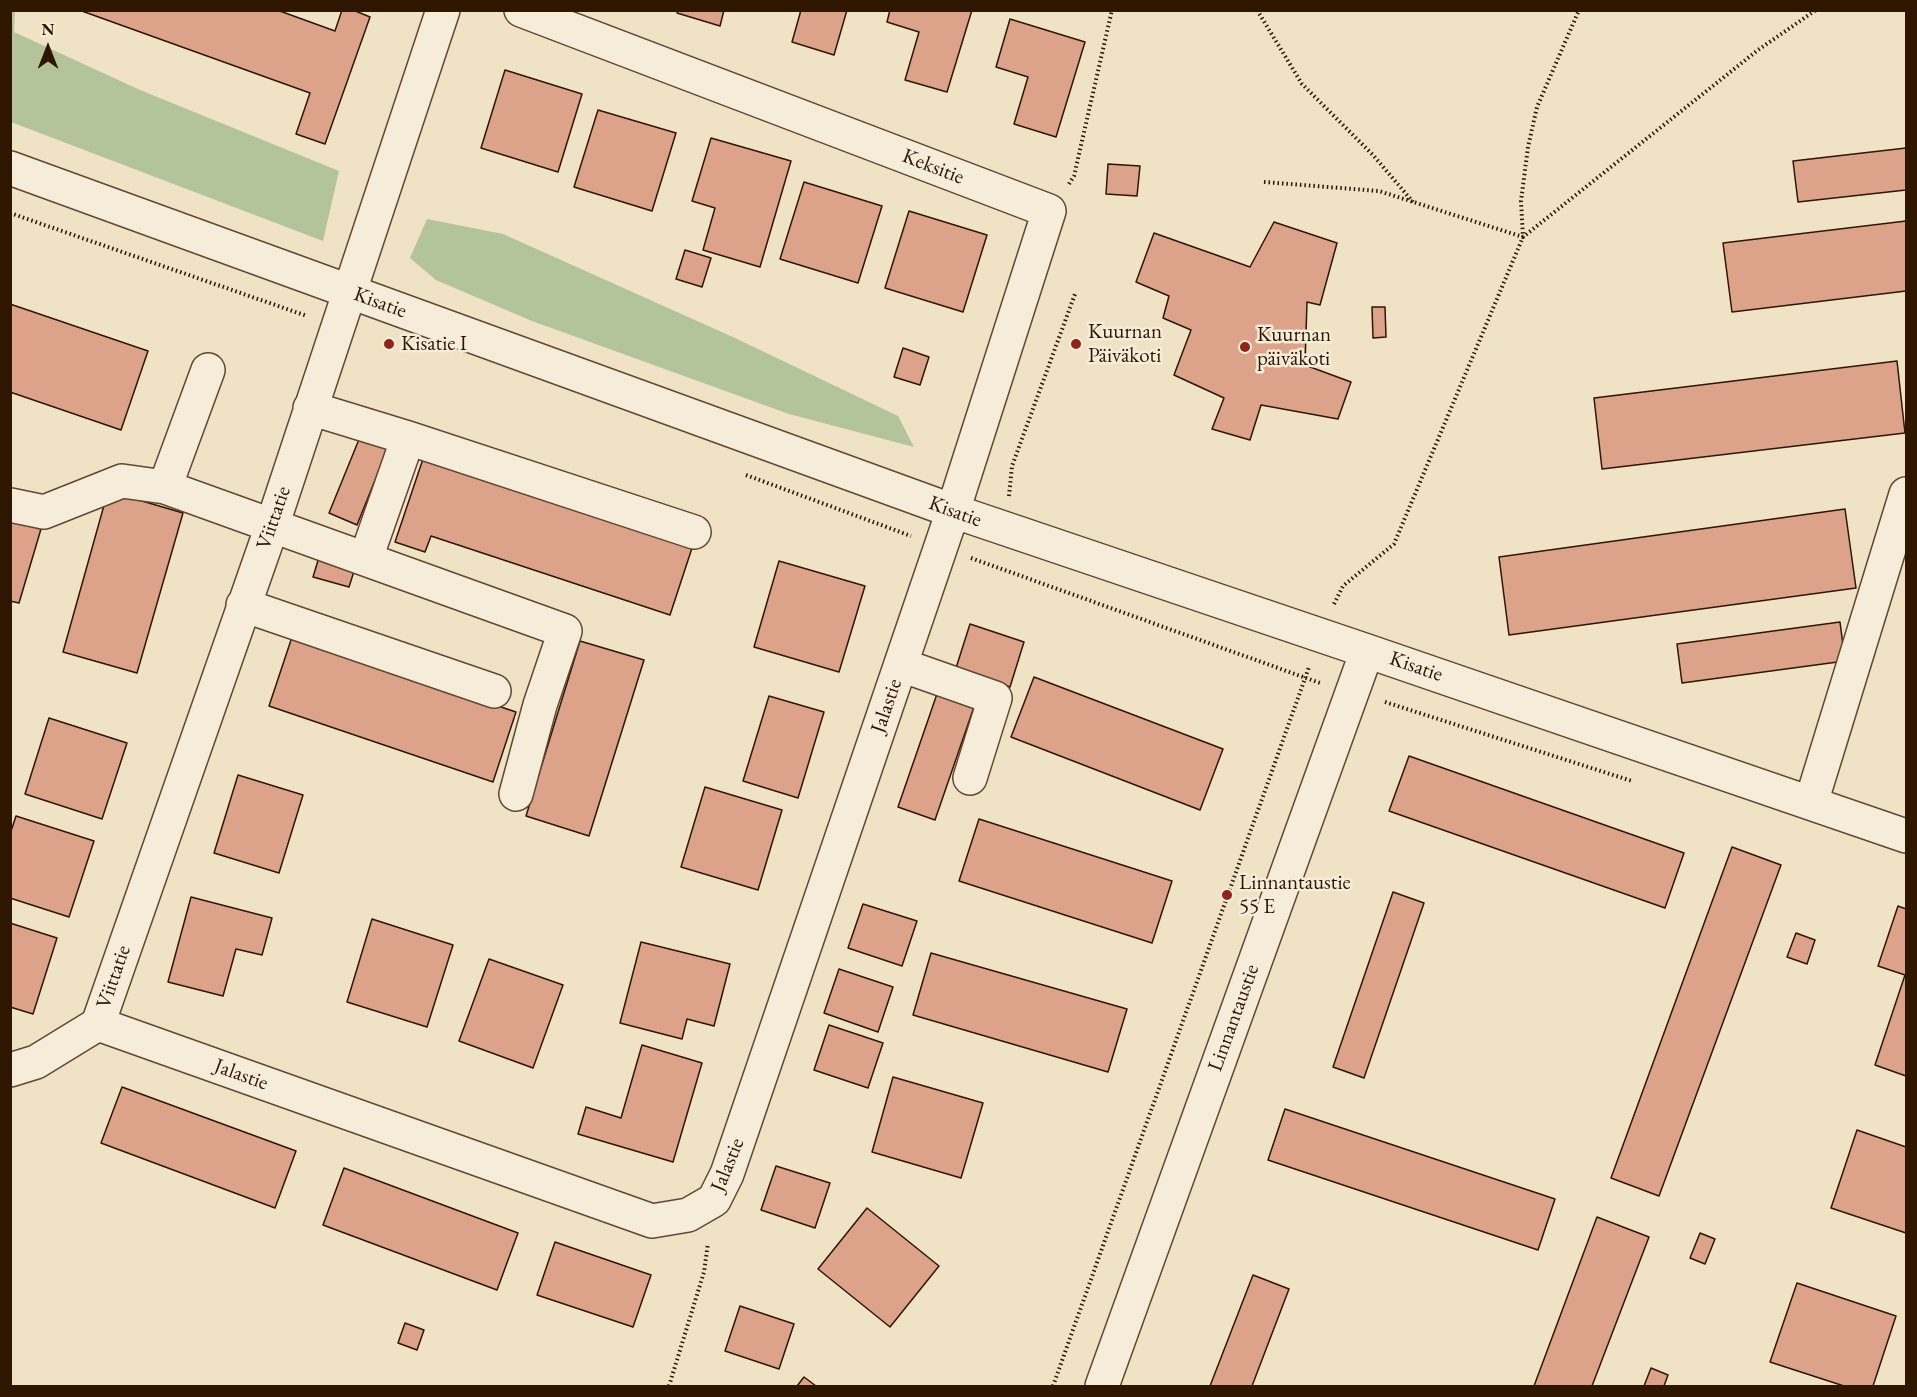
<!DOCTYPE html>
<html>
<head>
<meta charset="utf-8">
<style>
  body { margin:0 }
  #map { position:relative; width:1917px; height:1397px; overflow:hidden; background:#efe2c5; font-family:"EB Garamond",serif }
  canvas { display:block }
  .frame { position:absolute; inset:0; border:12px solid #2f1600; pointer-events:none }
  .north { position:absolute; left:18px; top:18px; width:60px; height:60px; -webkit-text-stroke:4px #f5ecd9; paint-order:stroke; rotate:0deg; font-size:16px; font-weight:700; line-height:24px; text-align:center; color:#2f1600 }
  .north::after { content:''; display:block; margin:auto; width:21px; height:27px; background:#2f1600; clip-path:polygon(50% 0,100% 100%,50% 72%,0 100%) }
</style>
</head>
<body>
<div id="map">
<canvas width="1917" height="1397"></canvas>
<div class="frame"></div>
<div class="north">N</div>
</div>
<script>
const ctx = document.querySelector('canvas').getContext('2d');
ctx.lineJoin = 'round';
function paint(path, color) { ctx.fillStyle = color; ctx.fill(path, 'evenodd'); }
function strokePath(path, color, width, dash) { ctx.strokeStyle = color; ctx.lineWidth = width; ctx.lineCap = dash ? 'butt' : 'round'; ctx.setLineDash(dash || []); ctx.stroke(path); }
function label(font, color, halo, rows, align = 'center') {
  ctx.font = font + ' "EB Garamond",serif'; ctx.lineWidth = 5; ctx.setLineDash([]); ctx.textBaseline = 'middle'; ctx.strokeStyle = halo; ctx.fillStyle = color; for (const [text, x, y, turn = 0] of rows) {
    ctx.save(); ctx.translate(x, y); ctx.rotate((+turn || 0) * Math.PI / 180); ctx.textAlign = isNaN(turn) ? turn : align; if (halo) ctx.strokeText(text, 0, 0); ctx.fillText(text, 0, 0); ctx.restore();
  }
}
paint(new Path2D(`
  M15,11L14,32L140,90L339,171L323,241L11,122L10,11Z
  M427,219L503,234L735,338L898,416L914,447L789,414L532,321L436,280L410,258Z`), '#b3c49a');
const building = new Path2D(`
  M79,10H277L335,31L342,10H353L370,17L325,144L296,134L310,93Z
  M678,10H724L720,26L677,13Z
  M801,10H847L834,55L792,42Z
  M890,10H972L947,92L905,80L919,32L887,22Z
  M1010,19L1085,42L1056,137L1014,124L1028,77L996,67Z
  M505,70L582,94L558,172L481,148Z
  M598,110L676,133L652,211L574,187Z
  M711,138L791,161L760,267L703,250L715,208L692,201Z
  M1906,148V190L1798,202L1793,161Z
  M1108,164L1140,166L1137,196L1106,194Z
  M804,182L882,206L858,283L780,259Z
  M909,211L987,235L963,312L885,288Z
  M1906,221V291L1732,312L1723,243Z
  M1274,222L1337,243L1320,305L1307,302L1305,365L1351,382L1338,419L1261,405L1250,440L1212,429L1224,398L1174,375L1191,330L1163,318L1169,296L1136,282L1154,233L1250,267Z
  M685,250L711,258L702,287L676,279Z
  M10,304L148,351L121,430L10,392Z
  M1372,307H1385L1386,337L1373,338Z
  M903,348L929,357L920,385L894,377Z
  M1897,361L1905,433L1602,469L1594,398Z
  M362,432L390,443L357,525L329,513Z
  M424,456L693,545L670,615L431,536L425,552L395,542Z
  M108,491L183,513L137,673L63,652Z
  M1845,509L1856,588L1509,635L1499,557Z
  M10,519L41,529L19,603L10,601Z
  M320,554L356,565L349,587L313,577Z
  M779,561L865,586L839,672L754,647Z
  M1840,622L1845,661L1682,683L1677,644Z
  M970,624L1024,642L1010,687L956,668Z
  M292,637L516,712L493,782L269,706Z
  M580,641L644,660L589,836L526,816Z
  M1034,677L1223,749L1200,810L1011,737Z
  M938,691L975,704L935,820L898,807Z
  M769,696L824,712L798,798L743,781Z
  M49,718L127,743L102,819L25,794Z
  M1409,756L1684,853L1665,908L1389,811Z
  M238,775L303,795L279,873L214,853Z
  M705,787L782,810L758,890L681,867Z
  M16,816L94,841L69,917L10,898V834Z
  M979,819L1172,881L1152,943L959,881Z
  M1732,847L1781,865L1659,1196L1611,1178Z
  M1393,892L1424,903L1364,1078L1333,1067Z
  M191,897L272,918L262,955L236,949L223,996L168,982Z
  M863,904L917,921L902,966L848,948Z
  M1898,906L1906,909V1076L1875,1065L1905,975L1878,966Z
  M372,919L453,945L427,1027L347,1002Z
  M10,923L57,938L33,1014L10,1007Z
  M1796,933L1815,940L1807,964L1787,957Z
  M641,942L730,964L714,1026L687,1019L682,1039L620,1023Z
  M931,953L1127,1009L1108,1072L913,1015Z
  M489,959L563,985L533,1068L459,1041Z
  M839,969L893,987L878,1032L824,1013Z
  M829,1025L883,1043L868,1088L814,1070Z
  M642,1045L702,1063L673,1162L578,1134L586,1107L621,1118Z
  M893,1077L983,1103L961,1178L872,1152Z
  M122,1087L296,1151L275,1208L101,1143Z
  M1285,1109L1555,1199L1538,1250L1268,1160Z
  M1857,1130L1906,1147V1233L1831,1208Z
  M776,1166L830,1183L815,1228L761,1210Z
  M344,1168L518,1233L497,1290L323,1225Z
  M867,1208L939,1266L890,1327L818,1269Z
  M1597,1217L1649,1237L1592,1386H1534Z
  M1700,1233L1715,1239L1705,1264L1690,1258Z
  M555,1242L651,1275L633,1327L537,1295Z
  M1253,1275L1289,1289L1252,1386H1210Z
  M1797,1283L1896,1316L1873,1386H1844L1770,1362Z
  M740,1306L794,1324L779,1369L725,1351Z
  M405,1323L424,1330L417,1350L398,1343Z
  M1651,1368L1668,1375L1664,1386H1644Z
  M804,1377L816,1386H797Z`);
paint(building, '#dca28a');
strokePath(building, '#2f1600', 1.5);
const minor = new Path2D(`
  M10,168L953,511L1367,651L1906,836
  M208,370L165,487L565,631L540,705L516,794
  M310,408L408,438L694,532
  M10,505L44,512L122,481L165,487
  M366,558L408,438
  M243,605L494,691
  M901,665L995,698L970,778
  M1811,803L1906,494
  M98,1024L652,1221L688,1215L714,1200L727,1174L953,511L1049,211L521,10
  M98,1024L272,526L443,10
  M10,1070L36,1062L98,1024
  M1102,1386L1367,651`);
strokePath(minor, '#5f4931', 36);
strokePath(new Path2D(`
  M1257,10L1302,84L1373,155L1413,202
  M1264,182L1379,191L1523,237L1521,201L1528,147L1537,107L1579,10
  M1069,184L1074,176L1112,10
  M10,213L307,316
  M746,475L911,536
  M1009,496L1012,466L1075,294
  M971,558L1320,683
  M1334,604L1343,586L1394,544L1523,237L1758,50L1816,10
  M1385,702L1632,781
  M669,1386L704,1272L708,1243
  M1053,1386L1309,667`), '#2f1600', 4, [1.5, 3]);
strokePath(minor, '#f5ecd9', 33);
for (const [x, y, r, color] of [
  [389,344,6,"#8f2418"],
  [1076,344,6,"#8f2418"],
  [1245,347,6,"#8f2418"],
  [1227,895,6,"#8f2418"]
]) { const dot = new Path2D(); dot.arc(x, y, r, 0, 2 * Math.PI); ctx.fillStyle = color; ctx.fill(dot); strokePath(dot, '#f5ecd9', 2); }
label('21px', '#2f1600', '#f5ecd9', [
  ["Keksitie",933,167,21],
  ["Kisatie",380,303,20],
  ["Kisatie",955,512,20],
  ["Viittatie",274,518,-71],
  ["Kisatie",1416,667,19],
  ["Jalastie",887,706,-71],
  ["Viittatie",114,977,-71],
  ["Linnantaustie",1234,1018,-70],
  ["Jalastie",241,1075,20],
  ["Jalastie",728,1165,-68]
]);
label('21px', '#2f1600', '#f5ecd9', [
  ["Kuurnan",1088,332],
  ["Päiväkoti",1088,356],
  ["Kuurnan",1257,335],
  ["päiväkoti",1257,359],
  ["Kisatie I",401,344],
  ["Linnantaustie",1239,883],
  ["55 E",1239,907]
], 'left');
</script>
</body>
</html>
